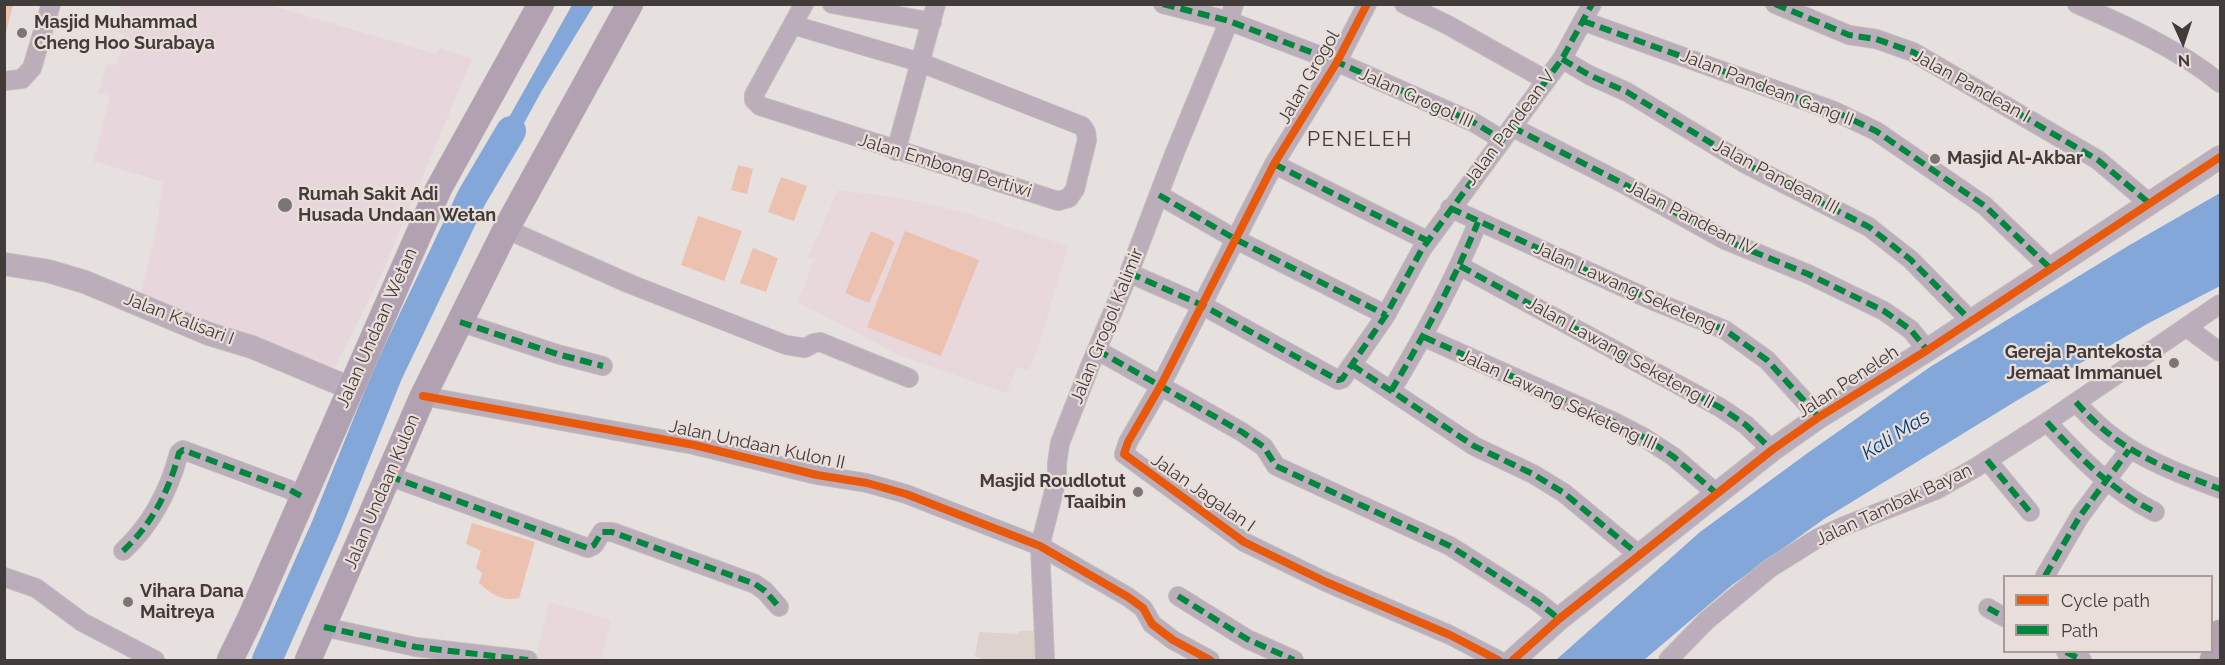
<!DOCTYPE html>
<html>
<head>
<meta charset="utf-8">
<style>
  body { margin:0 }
  #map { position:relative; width:2225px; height:665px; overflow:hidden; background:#e6e0de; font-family:Raleway,sans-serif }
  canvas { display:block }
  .frame { position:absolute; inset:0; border:6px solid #413c3a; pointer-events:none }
  .legend { position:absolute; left:2003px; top:575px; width:210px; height:78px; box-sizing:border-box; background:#eadeda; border:2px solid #a69d9a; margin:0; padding:8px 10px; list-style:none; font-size:18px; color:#413c3a }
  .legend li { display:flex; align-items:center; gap:12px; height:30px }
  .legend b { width:30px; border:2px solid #a69d9a }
  .north { position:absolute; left:2153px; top:12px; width:60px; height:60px; -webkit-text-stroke:4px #eadeda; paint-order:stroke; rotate:177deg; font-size:16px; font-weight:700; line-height:24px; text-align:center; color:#413c3a }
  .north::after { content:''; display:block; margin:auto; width:21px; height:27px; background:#413c3a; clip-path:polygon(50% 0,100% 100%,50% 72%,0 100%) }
</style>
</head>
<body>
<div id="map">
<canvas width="2225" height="665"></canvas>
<div class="frame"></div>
<ul class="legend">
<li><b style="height:8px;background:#e8590c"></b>Cycle path</li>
<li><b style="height:8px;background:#00873e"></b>Path</li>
</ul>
<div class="north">N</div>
</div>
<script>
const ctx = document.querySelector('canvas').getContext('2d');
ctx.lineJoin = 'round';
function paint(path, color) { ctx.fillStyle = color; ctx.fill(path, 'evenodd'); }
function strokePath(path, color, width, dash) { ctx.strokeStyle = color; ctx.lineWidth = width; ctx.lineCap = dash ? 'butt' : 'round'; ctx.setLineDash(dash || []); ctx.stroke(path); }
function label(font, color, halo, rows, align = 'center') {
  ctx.font = font + ' Raleway,sans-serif'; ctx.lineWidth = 4.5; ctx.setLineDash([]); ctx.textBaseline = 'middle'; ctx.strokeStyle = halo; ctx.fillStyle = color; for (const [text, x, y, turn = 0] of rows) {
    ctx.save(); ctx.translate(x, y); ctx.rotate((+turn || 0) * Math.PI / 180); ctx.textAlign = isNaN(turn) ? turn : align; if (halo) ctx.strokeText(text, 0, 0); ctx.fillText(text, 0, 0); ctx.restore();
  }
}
paint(new Path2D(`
  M1040,630L1041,660H981V658L975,656L979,632L1018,634L1019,631Z`), '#ded2cd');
paint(new Path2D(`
  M838,190L900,198L966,213L1068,246L1037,351L1028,371L1017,367L1006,393L899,355L798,302L814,260L808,257Z
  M549,602L611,620L601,660H536Z`), '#e8d7db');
paint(new Path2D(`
  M121,5H269L436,54L440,48L472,59L379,280L333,371L141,295L156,229L163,182L93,161L110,96L98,93L107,64L117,65L125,34L115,31Z`), '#e7d7dc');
paint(new Path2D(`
  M5,4L13,5L5,37L4,5Z
  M738,165L753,169L747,194L731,190Z
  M781,177L807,186L794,221L768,212Z
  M698,216L742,231L724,281L681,265Z
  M871,231L895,242L869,303L845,293Z
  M905,231L979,260L941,356L867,327Z
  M753,248L778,258L766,292L740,283Z
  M472,523L535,542L519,598C502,602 491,594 479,583L482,573L476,568L481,551L466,544Z`), '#ecc1b0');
paint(new Path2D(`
  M572,5H594L541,92L498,171L484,162Z
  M2220,193V286L2147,324L2016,401L1824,519L1732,585L1644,660H1556L1700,532L1809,452L1930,367L2128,246Z`), '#82a7d8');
strokePath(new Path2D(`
  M267,660L326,527L388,373L472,197L511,131`), '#82a7d8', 30);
const minor = new Path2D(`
  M832,4L932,22
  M1163,4L1229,21L1337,62L1473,122L1501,139
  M1367,4L1337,62L1274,164L1161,385L1128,442L1124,454L1244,542L1326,582L1450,635L1498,660
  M1404,4L1446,24L1546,80
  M1775,4L1849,35L1876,39L1913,52L2098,160L2149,203
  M2077,4C2125,25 2180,50 2220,83
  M1583,21L1834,111L1876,131L1985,206L2050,268
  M793,25L919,62L1082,126L1086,132L1087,140L1075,189L1069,198L1058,201L760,106L754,100V95L804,4
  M1562,59L1589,75L1627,92L1744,163L1869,227L1911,260L1971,321
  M4,81L22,79L32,68L51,4
  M1512,127L1622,183L1725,240L1808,274L1884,311L1911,330L1927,350
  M896,151L936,4
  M1274,164L1428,241
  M1159,195L1237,240L1386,315
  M1450,208L1649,299L1725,330L1767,360L1819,417
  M506,229L630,284L786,345L805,348L814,343L820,342L909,378
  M1460,266L1721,408L1746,425L1772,450
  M1129,273L1202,305L1338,380L1342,379L1386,315L1422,249L1562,59L1592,4
  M460,322L557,354L603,366
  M2186,327L2220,352
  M1424,337L1612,421L1645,438L1674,457L1716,493
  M1097,350L1242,432L1264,447L1276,466L1450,546L1538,602L1559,619
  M1352,365L1474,446L1533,474L1564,493L1639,555
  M1391,391C1424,336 1454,281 1478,222
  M423,396L694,445L817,475L867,483L906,494L1040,546L1128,597L1143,608L1152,624L1173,640L1210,660
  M2076,402C2118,451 2162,467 2220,489
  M2047,422C2080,458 2111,490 2155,512
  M1987,460L2030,512
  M389,476L588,548L594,545L602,532H612L755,584L765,591L779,607
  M123,551C152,524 169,491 179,453L183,450L288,489L303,497
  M2045,576L2080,516L2129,450
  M4,577L36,588L82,622L155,660
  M1178,596L1247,639L1294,660
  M1988,608L2004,617
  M324,627L416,647L528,660
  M2066,652L2082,660
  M1045,660L1040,546L1057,479V463L1060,443L1090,366L1129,273L1173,157L1229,21L1234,4
  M1668,660L1706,621L1770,568L1818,538L1844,526L1936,490L1975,468L2047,422L2220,304`);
const tertiary = new Path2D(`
  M4,264L48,271L85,282L209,334L252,347L350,388
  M1513,660L1559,619L1772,450L1819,417L1929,349L2220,157`);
const secondary = new Path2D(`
  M230,660L250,619L439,188L541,4
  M308,660L423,396L506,229L630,4
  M2213,660L2220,633`);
strokePath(minor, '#c1bdbb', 20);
strokePath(tertiary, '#c1bdbb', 24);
strokePath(secondary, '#c1bdbb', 27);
strokePath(minor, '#bbadb9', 18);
strokePath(tertiary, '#bbadb9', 22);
strokePath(secondary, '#b2a2b1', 26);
strokePath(new Path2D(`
  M1163,4L1229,21L1337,62L1473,122L1501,139
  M1775,4L1849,35L1876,39L1913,52L2098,160L2149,203
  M1583,21L1834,111L1876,131L1985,206L2050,268
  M1562,59L1589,75L1627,92L1744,163L1869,227L1911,260L1971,321
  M1512,127L1622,183L1725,240L1808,274L1884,311L1911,330L1927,350
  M1274,164L1428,241
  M1159,195L1237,240L1386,315
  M1450,208L1649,299L1725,330L1767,360L1819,417
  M1460,266L1721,408L1746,425L1772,450
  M1129,273L1202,305L1338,380L1342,379L1386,315L1422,249L1562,59L1592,4
  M460,322L557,354L603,366
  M1424,337L1612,421L1645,438L1674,457L1716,493
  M1097,350L1242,432L1264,447L1276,466L1450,546L1538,602L1559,619
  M1352,365L1474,446L1533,474L1564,493L1639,555
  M1391,391C1424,336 1454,281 1478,222
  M2076,402C2118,451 2162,467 2220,489
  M2047,422C2080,458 2111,490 2155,512
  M1987,460L2030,512
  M389,476L588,548L594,545L602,532H612L755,584L765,591L779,607
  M123,551C152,524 169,491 179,453L183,450L288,489L303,497
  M2045,576L2080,516L2129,450
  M1178,596L1247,639L1294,660
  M1988,608L2004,617
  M324,627L416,647L528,660
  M2066,652L2082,660`), '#00873e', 6, [12, 6]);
strokePath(new Path2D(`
  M1367,4L1337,62L1274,164L1161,385L1128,442L1124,454L1244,542L1326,582L1450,635L1498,660
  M423,396L694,445L817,475L867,483L906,494L1040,546L1128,597L1143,608L1152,624L1173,640L1210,660
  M1513,660L1559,619L1772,450L1819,417L1929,349L2220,157`), '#e8590c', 8);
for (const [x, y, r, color] of [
  [22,33,6,"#7b7573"],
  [1935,159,6,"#7b7573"],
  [285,205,8,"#7b7573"],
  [2174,363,6,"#7b7573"],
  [1138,492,6,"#7b7573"],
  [128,602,6,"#7b7573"]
]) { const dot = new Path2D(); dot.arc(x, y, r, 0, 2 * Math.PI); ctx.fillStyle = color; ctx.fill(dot); strokePath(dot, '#eadeda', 2); }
label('bold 18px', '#413c3a', '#eadeda', [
  ["Masjid Muhammad",34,23],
  ["Cheng Hoo Surabaya",34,44],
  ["Masjid Al-Akbar",1947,159],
  ["Rumah Sakit Adi",298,195],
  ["Husada Undaan Wetan",298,216],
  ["Gereja Pantekosta",2162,353,"right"],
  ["Jemaat Immanuel",2162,374,"right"],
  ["Masjid Roudlotut",1126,482,"right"],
  ["Taaibin",1126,503,"right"],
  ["Vihara Dana",140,592],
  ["Maitreya",140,613]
], 'left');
label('18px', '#413c3a', '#eadeda', [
  ["Jalan Grogol",1309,77,-60],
  ["Jalan Pandean I",1971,86,29],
  ["Jalan Pandean Gang II",1767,88,21],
  ["Jalan Grogol III",1416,98,24],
  ["Jalan Pandean V",1510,128,-53],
  ["Jalan Embong Pertiwi",945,166,17],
  ["Jalan Pandean III",1776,177,28],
  ["Jalan Pandean IV",1691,218,27],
  ["Jalan Lawang Seketeng I",1629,289,24],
  ["Jalan Kalisari I",179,319,21],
  ["Jalan Grogol Kalimir",1107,326,-68],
  ["Jalan Undaan Wetan",377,328,-66],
  ["Jalan Lawang Seketeng II",1620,353,29],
  ["Jalan Peneleh",1848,382,-33],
  ["Jalan Lawang Seketeng III",1558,400,25],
  ["Jalan Undaan Kulon II",757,445,12],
  ["Jalan Undaan Kulon",382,492,-67],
  ["Jalan Jagalan I",1203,493,35],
  ["Jalan Tambak Bayan",1894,505,-25]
]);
label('italic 20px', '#003d7b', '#eadeda', [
  ["Kali Mas",1896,435,-32]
]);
ctx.letterSpacing = '1.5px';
label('21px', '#413c3a', '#eadeda', [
  ["PENELEH",1360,140]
]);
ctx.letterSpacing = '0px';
</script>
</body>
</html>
